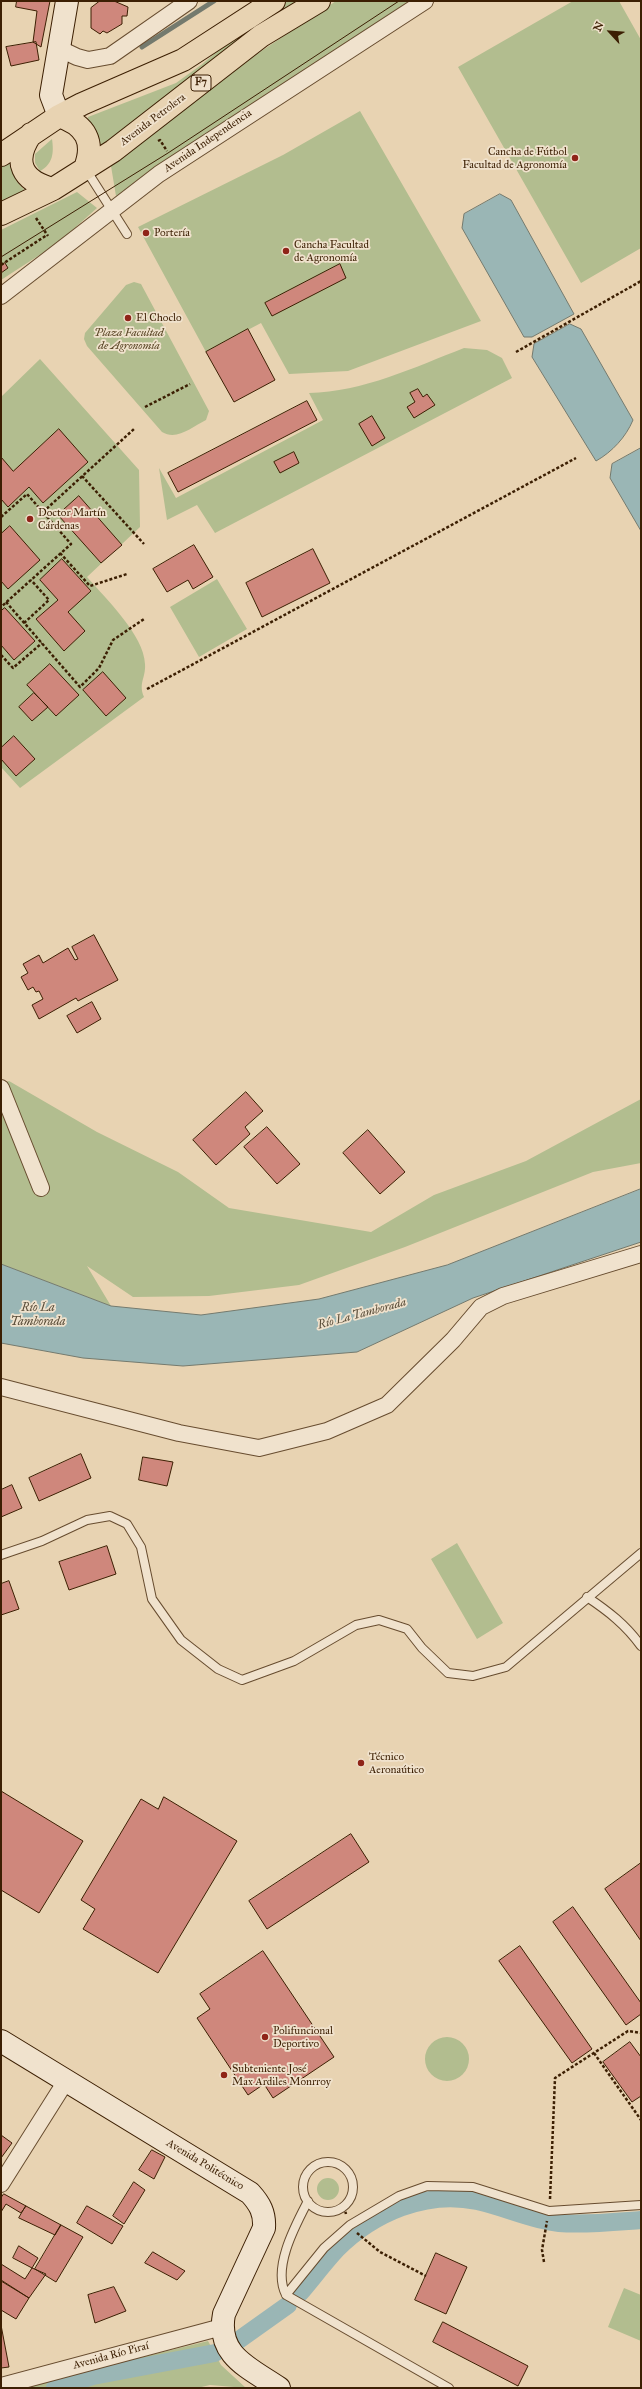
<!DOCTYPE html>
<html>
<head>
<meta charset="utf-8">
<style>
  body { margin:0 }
  #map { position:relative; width:642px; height:2389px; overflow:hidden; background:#e8d3b2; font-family:"IM FELL Great Primer",serif }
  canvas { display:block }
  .frame { position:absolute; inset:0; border:2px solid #3c1f03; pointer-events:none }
  .north { position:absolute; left:590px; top:12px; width:40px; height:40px; -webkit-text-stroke:3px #f0e2cd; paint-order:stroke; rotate:296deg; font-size:11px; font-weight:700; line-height:16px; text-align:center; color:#3c1f03 }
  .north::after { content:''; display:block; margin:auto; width:14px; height:18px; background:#3c1f03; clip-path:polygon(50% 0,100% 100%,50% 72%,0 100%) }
</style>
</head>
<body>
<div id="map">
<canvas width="642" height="2389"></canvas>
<div class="frame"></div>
<div class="north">N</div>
</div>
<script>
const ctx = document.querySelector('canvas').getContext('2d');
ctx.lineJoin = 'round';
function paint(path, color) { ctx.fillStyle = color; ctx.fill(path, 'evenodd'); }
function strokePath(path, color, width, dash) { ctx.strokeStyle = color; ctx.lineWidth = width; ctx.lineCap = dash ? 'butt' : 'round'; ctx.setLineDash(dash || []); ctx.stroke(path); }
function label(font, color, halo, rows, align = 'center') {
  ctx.font = font + ' "IM FELL Great Primer",serif'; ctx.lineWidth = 3.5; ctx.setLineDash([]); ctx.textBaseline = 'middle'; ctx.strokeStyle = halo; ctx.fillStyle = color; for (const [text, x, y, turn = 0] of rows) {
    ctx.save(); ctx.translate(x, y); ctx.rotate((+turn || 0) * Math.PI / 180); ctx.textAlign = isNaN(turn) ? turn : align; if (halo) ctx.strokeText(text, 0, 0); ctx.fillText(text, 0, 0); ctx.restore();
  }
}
paint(new Path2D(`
  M288,1H299L103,145H101L94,126L87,120L88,117L176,83L201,65L243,30Z
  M336,1H416L116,196L111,166L257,54Z
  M573,1H619L641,40V248L581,283L458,67Z
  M360,111L481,321L348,371L289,374L261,323L206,352L138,227L283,155Z
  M52,139C54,153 53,164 40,171L35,163V154Z
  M11,160C12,174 15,182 26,191L1,202V167Z
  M77,192L97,208L58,243L1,280V230Z
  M134,282L141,284L209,411L206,420C192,427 177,441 162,432L87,346L84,339L85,333L126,285Z
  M464,348L487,350L502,358L512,378L215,533L197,505L167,520L159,468L176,498L323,420L309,393C363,392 415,367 464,348Z
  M40,359L139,470L140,527L87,577C106,599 144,635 145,664C146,678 138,683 144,697L20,788L1,767V397Z
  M217,579L247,629L199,657L170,607Z
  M9,1081L97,1132L178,1172L229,1208L371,1232L434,1195L526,1161L641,1099V1163L593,1172L405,1247L299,1285L209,1296L133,1297L87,1266L111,1306L1,1264V1084Z
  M457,1543L503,1623L477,1639L431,1559Z
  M425 2059a22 22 0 1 1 44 0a22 22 0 1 1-44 0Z
  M317 2189a11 11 0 1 1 22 0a11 11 0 1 1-22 0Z
  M624,2288L641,2295V2341L608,2327Z
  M208,2341L221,2365L246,2388L210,2385L197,2388H16Z`), '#b2bd8f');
const water = new Path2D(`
  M500,194L511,200L574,314L532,337H524L462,228L464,214Z
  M570,324L581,329L633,420C626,437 612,452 596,461L532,357L534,344Z
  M641,448V531L610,478L612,464Z
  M641,1189V1242L473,1298L357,1352L183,1366L83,1358L1,1343V1264L111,1306L201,1315L319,1299L447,1265Z`);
paint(water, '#9ab6b5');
strokePath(water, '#747a6e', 1);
strokePath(new Path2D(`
  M142,47L214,1`), '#747a6e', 5);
strokePath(new Path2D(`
  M300,2293C312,2279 324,2263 337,2249C373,2213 426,2190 477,2201C505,2207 531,2220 559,2223C586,2225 614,2222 641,2220
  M236,2342L288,2305
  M55,2388L93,2376L215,2353`), '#9ab6b5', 18);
const building = new Path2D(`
  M17,1H50L41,47L33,42L37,11L16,7Z
  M100,1H114L128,7L127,16H122V24L107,33L103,31L100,34L91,28V8Z
  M36,42L39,60L11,66L6,47Z
  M5,263L8,268L1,273V265Z
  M340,264L346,278L272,316L265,303Z
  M248,329L275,380L234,402L206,352Z
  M418,389L423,397L427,394L435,405L414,418L407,407L415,402L410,393Z
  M307,401L317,420L178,492L168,473Z
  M372,416L385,438L372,446L359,424Z
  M59,429L88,462L43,503L29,487L8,507L1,499V457L13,471Z
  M294,452L299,463L280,473L274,462Z
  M79,496L122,545L101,563L58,515Z
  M10,526L40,560L8,589L1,581V534Z
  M194,545L213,577L193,589L188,580L167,592L153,569Z
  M313,549L330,583L262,617L246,583Z
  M62,559L91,591L68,612L85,631L64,651L36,619L58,600L40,580Z
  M5,608L35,641L14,660L1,645V611Z
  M50,664L79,695L56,716L27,685Z
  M103,672L126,698L106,716L83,690Z
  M34,693L48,707L32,721L19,707Z
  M14,736L35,759L16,776L1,759V748Z
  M94,935L118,980L78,1001L76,998L39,1019L32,1005L43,999L39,991L36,992L33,987L28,990L21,977L28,973L23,964L39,955L43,963L68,948L75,960L78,959L72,947Z
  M92,1002L101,1019L77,1033L67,1016Z
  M246,1092L263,1111L245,1127L250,1134L216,1165L193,1140Z
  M267,1127L300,1164L277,1184L244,1147Z
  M368,1130L405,1172L380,1194L343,1153Z
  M81,1454L91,1478L39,1501L29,1478Z
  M143,1457L173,1462L167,1486L139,1480Z
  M12,1485L22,1508L1,1517V1490Z
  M107,1546L116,1574L69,1590L59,1562Z
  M9,1581L19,1609L1,1615V1584Z
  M1,1791L83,1841L39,1913L1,1890Z
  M164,1797L237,1841L158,1973L83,1929L95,1909L81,1900L141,1799L158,1809Z
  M351,1834L369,1862L267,1929L249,1901Z
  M641,1863V1941L605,1889Z
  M573,1907L641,2003V2014L626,2025L553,1922Z
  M520,1946L592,2049L572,2063L499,1961Z
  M263,1951L334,2057L273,2098L264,2084L248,2095L197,2018L210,2009L200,1994Z
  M630,2042L641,2057V2096L632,2102L603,2062Z
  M1,2135L12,2143L1,2158Z
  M152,2150L165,2157L154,2179L139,2170Z
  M134,2182L145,2190L124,2224L113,2216Z
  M4,2194L26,2206L21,2213L6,2204L1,2212V2198Z
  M26,2206L61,2225L55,2235L19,2218Z
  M87,2206L123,2226L112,2244L77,2223Z
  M61,2225L83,2237L56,2282L35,2269Z
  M19,2246L38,2258L32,2268L13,2258Z
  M153,2252L185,2271L177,2280L145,2263Z
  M436,2253L467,2267L446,2314L415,2300Z
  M1,2264L25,2279L32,2268L46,2274L29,2298L1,2280Z
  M1,2281L29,2298L16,2319L1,2310Z
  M114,2287L126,2311L95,2323L88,2295Z
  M443,2322L528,2366L518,2386L433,2342Z
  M1,2325L9,2367L1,2368Z`);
paint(building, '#cf877c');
strokePath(building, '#3c1f03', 1);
const lane = new Path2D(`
  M85,168L127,234
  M1,1555L42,1541L87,1520L110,1516L127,1524L141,1547L152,1599L181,1640L218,1669L242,1680L294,1661L356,1625L379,1620L407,1629L422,1648L448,1673L473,1676L506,1667L641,1553
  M587,1597C608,1611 626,1625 641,1646
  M303 2187a25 25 0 1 1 50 0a25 25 0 1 1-50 0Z
  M308,2201C295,2226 272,2268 286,2295L449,2388
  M286,2295L324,2248L350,2225L399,2196L427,2186L473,2187L549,2211L641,2205`);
const street = new Path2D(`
  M58,48L77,57L88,60L110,56L189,1
  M1,296L159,174L425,1
  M1,1088L41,1188
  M1,1387L179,1433L259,1448L327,1431L387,1405L453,1340L481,1307L503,1296L641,1254
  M1,2184L66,2081
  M1,2386L222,2327`);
const secondary = new Path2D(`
  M59,116L51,95L67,1
  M1,2041L250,2193C260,2204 265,2213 264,2228L224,2314C216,2356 250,2368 279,2388`);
const highway = new Path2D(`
  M59,116C86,125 95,142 85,168
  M31,134C12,162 22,181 53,189
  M1,155L59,116L82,104L183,60L274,1
  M1,214L53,189L113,151L261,36L319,1`);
strokePath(lane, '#674c2f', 10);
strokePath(street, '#674c2f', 18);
strokePath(secondary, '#3c1f03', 24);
strokePath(highway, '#3c1f03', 24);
strokePath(new Path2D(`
  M158,141L160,140L167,151
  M36,218L48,236
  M1,265L47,235
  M516,352L641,281
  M145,407L190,384
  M82,476L144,544
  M43,512L134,429
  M1,517L27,494L71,544L1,607
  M60,553L90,586L127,574
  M6,602L80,687L99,668L113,640L144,619
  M24,623L49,600L31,580
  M1,655L13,668L42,643
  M147,689L576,458
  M594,2053L641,2120
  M550,2199L555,2078L628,2031L641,2033
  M344,2207L346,2214
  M357,2233L380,2252L426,2276
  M544,2262L542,2250L547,2221`), '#3c1f03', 2.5, [3, 2]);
strokePath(lane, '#f0e2cd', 8);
strokePath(street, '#f0e2cd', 16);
strokePath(secondary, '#f0e2cd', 22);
strokePath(highway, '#e8d3b2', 22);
strokePath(new Path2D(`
  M1,257L168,153L399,1`), '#3c1f03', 1);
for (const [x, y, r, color] of [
  [575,158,4,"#8f2418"],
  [146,233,4,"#8f2418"],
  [286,251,4,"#8f2418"],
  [128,318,4,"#8f2418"],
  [30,519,4,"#8f2418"],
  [361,1763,4,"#8f2418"],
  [265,2037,4,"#8f2418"],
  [224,2075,4,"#8f2418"]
]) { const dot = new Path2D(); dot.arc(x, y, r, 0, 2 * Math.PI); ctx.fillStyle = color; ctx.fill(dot); strokePath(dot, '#f0e2cd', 1.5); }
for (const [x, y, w] of [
  [201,83,20]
]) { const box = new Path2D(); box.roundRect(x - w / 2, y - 8, w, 16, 3); ctx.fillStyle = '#f0e2cd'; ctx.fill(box); strokePath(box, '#3c1f03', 1); }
label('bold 10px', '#3c1f03', null, [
  ["F7",201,83]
]);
label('11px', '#3c1f03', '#f0e2cd', [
  ["Avenida Petrolera",153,120,-37],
  ["Avenida Independencia",208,141,-34],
  ["Avenida Politécnico",205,2165,31],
  ["Avenida Río Piraí",111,2356,-15]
]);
label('11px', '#3c1f03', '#f0e2cd', [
  ["Cancha de Fútbol",567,152,"right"],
  ["Facultad de Agronomía",567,165,"right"],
  ["Portería",154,233],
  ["Cancha Facultad",294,245],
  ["de Agronomía",294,258],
  ["El Choclo",136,318],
  ["Doctor Martín",38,513],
  ["Cárdenas",38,526],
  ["Técnico",369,1757],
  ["Aeronaútico",369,1770],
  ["Polifuncional",273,2031],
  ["Deportivo",273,2044],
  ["Subteniente José",232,2069],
  ["Max Ardiles Monrroy",232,2082]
], 'left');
label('italic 11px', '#5a4626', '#f0e2cd', [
  ["Plaza Facultad",129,333],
  ["de Agronomía",129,346]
]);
label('italic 12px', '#584c38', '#f0e2cd', [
  ["Río La",38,1308],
  ["Tamborada",38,1322],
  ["Río La Tamborada",362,1314,-15]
]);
</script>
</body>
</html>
